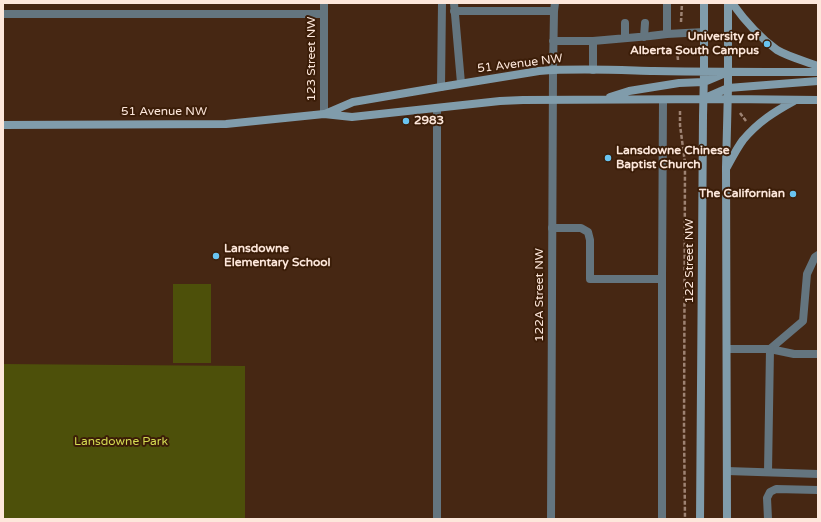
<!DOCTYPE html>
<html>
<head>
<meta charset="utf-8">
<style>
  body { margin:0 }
  #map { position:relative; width:821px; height:522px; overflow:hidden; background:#462713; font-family:"Varela Round",sans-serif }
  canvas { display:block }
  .frame { position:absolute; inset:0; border:4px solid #fde7db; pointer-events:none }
</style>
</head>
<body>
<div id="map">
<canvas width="821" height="522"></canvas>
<div class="frame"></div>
</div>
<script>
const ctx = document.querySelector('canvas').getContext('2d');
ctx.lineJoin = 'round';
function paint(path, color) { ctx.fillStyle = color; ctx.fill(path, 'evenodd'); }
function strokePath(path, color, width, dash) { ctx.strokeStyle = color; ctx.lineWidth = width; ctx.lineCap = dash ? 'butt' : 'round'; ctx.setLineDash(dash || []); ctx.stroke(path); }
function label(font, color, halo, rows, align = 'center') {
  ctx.font = font + ' "Varela Round",sans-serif'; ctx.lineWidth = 4; ctx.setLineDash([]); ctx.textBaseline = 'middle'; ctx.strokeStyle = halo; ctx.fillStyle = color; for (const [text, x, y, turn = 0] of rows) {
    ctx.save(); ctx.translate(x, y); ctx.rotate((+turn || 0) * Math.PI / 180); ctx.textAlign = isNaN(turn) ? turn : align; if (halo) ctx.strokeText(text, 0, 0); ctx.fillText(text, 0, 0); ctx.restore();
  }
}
paint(new Path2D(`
  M173,284H211V363H173Z
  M3,364L245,366V519H3Z`), '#4d500a');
strokePath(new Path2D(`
  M681,22L682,3
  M741,56L749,47
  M678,60L677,50L679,43
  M680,111V125L685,163L684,429L685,519
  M740,113L746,121`), '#9e8373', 2.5, [4, 2]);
strokePath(new Path2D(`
  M454,3L461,83
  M667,3V34
  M454,11H554
  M3,14H324
  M644,37L645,23
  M625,38V23
  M553,41H593V70
  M593,41L650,36L667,34L704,32
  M553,70L554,11L555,3
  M441,87L442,3
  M552,228H581L588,232L590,240V279H662
  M727,349H770L794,354H818
  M770,349L803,321L807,274L815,257L818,255
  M727,471L818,474
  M437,519V108
  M662,519V279L663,100
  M768,519L767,498L770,492L776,489L818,490`), '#64757f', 8);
strokePath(new Path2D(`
  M324,114V3
  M768,472L770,349
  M551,519L553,70`), '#64757f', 8);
strokePath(new Path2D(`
  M732,3C745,21 759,37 777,50C789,57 805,61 818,66
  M610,97L629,91L679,83L704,82L723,74
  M705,98L728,88L818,81
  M325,114L353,102L441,87L539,71C577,68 616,70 654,71C709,72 763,72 818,72
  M3,125L226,124L324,114L352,117L500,101L523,100L728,99L818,100
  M727,167C732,158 737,148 743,140C758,122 774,112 794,101
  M700,519L703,116L704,72V3
  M727,519L726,167L728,88V3`), '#809cab', 8);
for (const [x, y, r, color] of [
  [767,44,4,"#69c4f1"],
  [406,121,4,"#69c4f1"],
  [608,158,4,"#69c4f1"],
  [793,194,4,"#69c4f1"],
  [216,256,4,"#69c4f1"]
]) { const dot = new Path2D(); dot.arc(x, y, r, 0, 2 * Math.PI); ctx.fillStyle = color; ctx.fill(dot); strokePath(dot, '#3b1d08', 1.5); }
label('bold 12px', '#fde7db', '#3b1d08', [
  ["University of",759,37,"right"],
  ["Alberta South Campus",759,51,"right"],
  ["2983",414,121],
  ["Lansdowne Chinese",616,151],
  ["Baptist Church",616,165],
  ["The Californian",785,194,"right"],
  ["Lansdowne",224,249],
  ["Elementary School",224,263]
], 'left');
label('12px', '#fde7db', '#3b1d08', [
  ["123 Street NW",312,59,-90],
  ["51 Avenue NW",520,64,-7],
  ["51 Avenue NW",164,112],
  ["122 Street NW",690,261,-90],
  ["122A Street NW",540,295,-90]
]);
label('12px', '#d4db52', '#3b1d08', [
  ["Lansdowne Park",121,442]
]);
</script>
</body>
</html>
